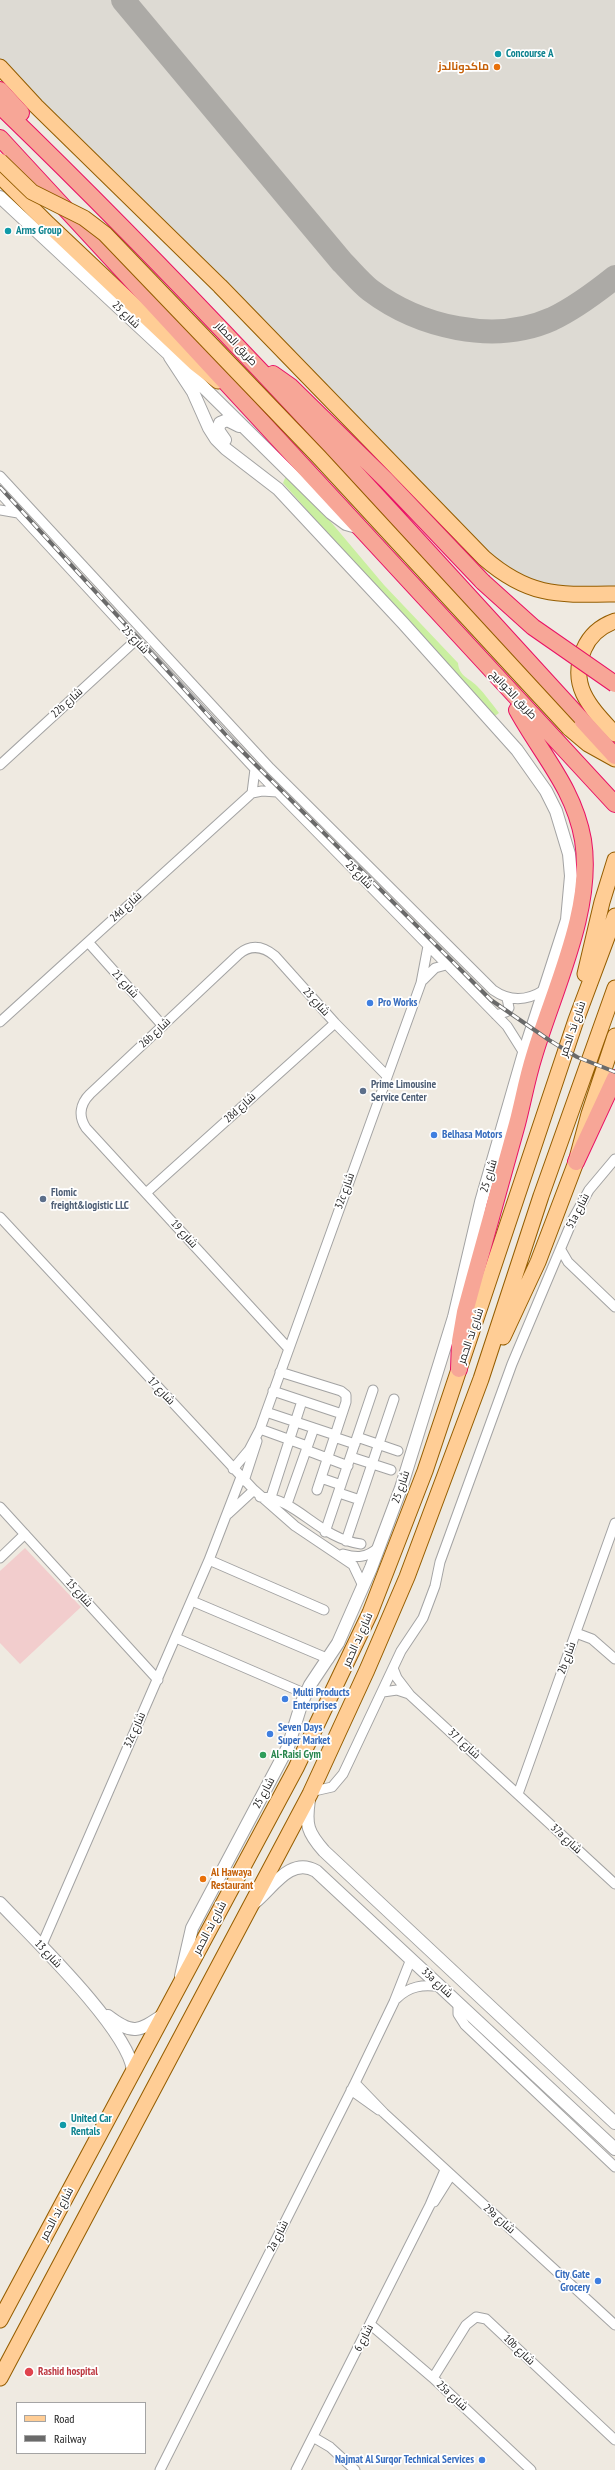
<!DOCTYPE html>
<html>
<head>
<meta charset="utf-8">
<style>
  body { margin:0 }
  #map { position:relative; width:615px; height:2470px; overflow:hidden; background:#efeae1; font-family:"PT Sans Narrow",sans-serif }
  canvas { display:block }
  .legend { position:absolute; left:16px; top:2402px; width:130px; height:52px; box-sizing:border-box; background:#fff; border:1px solid #a4a4a4; margin:0; padding:5px 7px; list-style:none; font-size:12px; color:#1c1c1c }
  .legend li { display:flex; align-items:center; gap:8px; height:20px }
  .legend b { width:20px; border:1px solid #a4a4a4 }
</style>
</head>
<body>
<div id="map">
<canvas width="615" height="2470"></canvas>
<ul class="legend">
<li><b style="height:5px;background:#ffcd95"></b>Road</li>
<li><b style="height:5px;background:#6a6a6a"></b>Railway</li>
</ul>
</div>
<script>
const ctx = document.querySelector('canvas').getContext('2d');
ctx.lineJoin = 'round';
function paint(path, color) { ctx.fillStyle = color; ctx.fill(path, 'evenodd'); }
function strokePath(path, color, width, dash) { ctx.strokeStyle = color; ctx.lineWidth = width; ctx.lineCap = dash ? 'butt' : 'round'; ctx.setLineDash(dash || []); ctx.stroke(path); }
function label(font, color, halo, rows, align = 'center') {
  ctx.font = font + ' "PT Sans Narrow",Cairo,sans-serif'; ctx.lineWidth = 3.5; ctx.setLineDash([]); ctx.textBaseline = 'middle'; ctx.strokeStyle = halo; ctx.fillStyle = color; for (const [text, x, y, turn = 0] of rows) {
    ctx.save(); ctx.translate(x, y); ctx.rotate((+turn || 0) * Math.PI / 180); ctx.textAlign = isNaN(turn) ? turn : align; if (halo) ctx.strokeText(text, 0, 0); ctx.fillText(text, 0, 0); ctx.restore();
  }
}
paint(new Path2D(`
  M25,1548L81,1607L20,1664L0,1643V1571Z`), '#f2cdcd');
paint(new Path2D(`
  M0,0H615V590L542,587L497,562L0,63Z`), '#dddad3');
paint(new Path2D(`
  M286,476L325,515L384,585L458,663C459,676 469,678 477,686C485,694 492,704 499,713L492,718L305,513L307,510L283,483Z`), '#caefa0');
strokePath(new Path2D(`
  M123,0L342,262C351,271 360,282 370,290C419,327 494,345 552,319C575,308 595,293 615,277`), '#acaaa6', 24);
const minor = new Path2D(`
  M0,476L270,768L493,990C510,1002 527,1001 544,990
  M0,493L255,769L507,1026L524,1053
  M0,510L18,513
  M0,765L135,641
  M252,793L255,769
  M88,942L163,1026
  M423,980L435,968L446,965
  M496,1015L506,1012L509,1008L507,998
  M0,1022L252,793L262,791L277,792
  M146,1193L335,1023
  M0,1217L254,1490L295,1526L353,1565L363,1586
  M561,1250L568,1262L615,1307
  M289,1349L86,1128C78,1116 80,1104 90,1094L239,954C251,944 263,946 275,956L335,1023L387,1076
  M280,1372L341,1391L346,1395V1402L317,1490
  M273,1391L342,1414
  M266,1412L335,1435
  M260,1429L307,1446
  M334,1437L355,1444
  M357,1437L398,1451
  M306,1450L348,1466
  M351,1457L391,1470
  M233,1469L249,1450L260,1429L421,983L428,946
  M321,1478L341,1485
  M244,1481L257,1441
  M339,1493L360,1500
  M260,1497C297,1498 318,1538 361,1544
  M271,1497L302,1401
  M287,1504L314,1428
  M0,1507L158,1680
  M228,1514L254,1490
  M325,1532L373,1390
  M346,1541L394,1399
  M343,1554C357,1558 366,1558 378,1548
  M0,1558L25,1534
  M209,1560L324,1610
  M192,1601L329,1659
  M576,1633L592,1639L615,1659
  M176,1638L306,1694
  M393,1668L397,1678L410,1695L615,1884
  M383,1692L397,1690L409,1694
  M310,1792L332,1787L343,1774L401,1651L423,1618L435,1586L440,1562L512,1364L573,1219L589,1190L615,1159
  M518,1794L615,1523
  M41,1947L209,1560L241,1477
  M396,1999C409,1986 423,1984 441,1987
  M458,2002V2014L465,2025L615,2167
  M355,2083L384,2113L615,2325
  M351,2090L379,2110
  M434,2202L451,2175
  M371,2325L433,2378L531,2470
  M433,2378L466,2325L476,2317L486,2319L615,2440
  M313,2437L330,2447L355,2470
  M160,2470L355,2083L394,2002L411,1959
  M296,2470L430,2205L445,2170`);
const tertiary = new Path2D(`
  M0,197L189,373L331,513L346,524L360,528
  M170,357L193,392L209,428L216,439L226,449L278,489L403,623L517,750L546,791L556,811L569,854L571,876L567,920L524,1053L481,1202L454,1317L401,1488L371,1568L338,1643L310,1685L302,1702L288,1747L192,1928L181,1976
  M225,440L218,430L220,423L227,420L239,426
  M309,1800C305,1825 308,1833 324,1851L615,2123
  M0,1903C32,1937 127,2028 133,2070
  M254,1903C272,1889 290,1856 316,1871L615,2149
  M108,2016C133,2035 138,2032 163,2015`);
const primary = new Path2D(`
  M0,67L36,106L220,286L484,558C529,597 558,595 615,594
  M0,176L48,224L195,363L218,381
  M615,621C601,626 590,635 584,649C568,686 591,708 615,734
  M569,728L588,744L615,759
  M585,974L602,902L615,860
  M503,1337L538,1262L576,1162L589,1114L615,1036
  M0,2320L296,1768L370,1613L425,1471L576,1020L615,916
  M0,2378L310,1794L367,1670L407,1577L481,1379L541,1196L615,988`);
const trunk = new Path2D(`
  M0,90L21,113
  M0,106C215,313 413,536 615,756
  M0,138L615,804
  M273,374L290,386L386,480L483,582
  M576,1162L615,1078
  M459,1369L460,1341L465,1312C482,1249 500,1186 517,1124C523,1101 527,1078 534,1056C554,989 594,909 583,840C574,788 541,754 517,710`);
strokePath(minor, '#a3a3a3', 11);
strokePath(tertiary, '#a3a3a3', 14);
strokePath(primary, '#945d00', 17);
strokePath(trunk, '#e91165', 18);
strokePath(minor, '#fff', 9);
strokePath(tertiary, '#fff', 12);
strokePath(primary, '#ffcd95', 15);
strokePath(trunk, '#f7a697', 16);
const rail = new Path2D(`
  M0,487L227,736L491,1000L549,1040L577,1057L615,1072`);
strokePath(rail, '#6a6a6a', 4);
strokePath(rail, '#fff', 2.5, [8]);
const primaryBridge = new Path2D(`
  M0,161L32,192L84,218L105,234L319,457L569,728`);
const trunkBridge = new Path2D(`
  M483,582L533,627L615,684`);
strokePath(primaryBridge, '#945d00', 17, []);
strokePath(trunkBridge, '#e91165', 18, []);
strokePath(primaryBridge, '#ffcd95', 15);
strokePath(trunkBridge, '#f7a697', 16);
for (const [x, y, r, color] of [
  [498,54,4,"#0f9aa8"],
  [497,67,4,"#e8710a"],
  [8,231,4,"#0f9aa8"],
  [370,1003,4,"#3f7fe0"],
  [363,1091,4,"#5c6f8a"],
  [434,1135,4,"#3f7fe0"],
  [43,1199,4,"#5c6f8a"],
  [285,1699,4,"#3f7fe0"],
  [270,1734,4,"#3f7fe0"],
  [263,1755,4,"#2e9e5b"],
  [203,1879,4,"#e8710a"],
  [63,2125,4,"#0f9aa8"],
  [598,2281,4,"#3f7fe0"],
  [29,2372,5,"#e0444e"],
  [482,2460,4,"#3f7fe0"]
]) { const dot = new Path2D(); dot.arc(x, y, r, 0, 2 * Math.PI); ctx.fillStyle = color; ctx.fill(dot); strokePath(dot, '#fff', 1.5); }
label('bold 11px', '#0d838f', '#fff', [
  ["Concourse A",506,54],
  ["Arms Group",16,231],
  ["United Car",71,2119],
  ["Rentals",71,2132]
], 'left');
label('bold 11px', '#c56008', '#fff', [
  ["ماكدونالدز",489,67],
  ["Al Hawaya",211,1873,"left"],
  ["Restaurant",211,1886,"left"]
], 'right');
label('11px', '#1c1c1c', '#fff', [
  ["شارع 25",126,315,44],
  ["طريق المطار",236,344,47],
  ["شارع 25",135,640,47],
  ["طريق الخوانيج",513,695,47],
  ["22b شارع",67,703,-42],
  ["شارع 25",359,875,46],
  ["24d شارع",126,907,-42],
  ["شارع 21",125,984,48],
  ["شارع 23",316,1002,48],
  ["شارع ند الحمر",573,1029,-71],
  ["26b شارع",155,1033,-43],
  ["28d شارع",240,1108,-42],
  ["شارع 25",489,1176,-73],
  ["32c شارع",345,1191,-70],
  ["51a شارع",578,1211,-63],
  ["شارع 19",184,1234,48],
  ["شارع ند الحمر",471,1336,-71],
  ["شارع 17",161,1391,47],
  ["شارع 25",401,1487,-71],
  ["شارع 15",79,1593,48],
  ["شارع ند الحمر",358,1640,-66],
  ["2b شارع",567,1658,-70],
  ["32c شارع",135,1730,-66],
  ["شارع ا 37",464,1744,42],
  ["شارع 25",264,1793,-62],
  ["37a شارع",566,1839,43],
  ["شارع ند الحمر",210,1928,-62],
  ["شارع 13",48,1954,47],
  ["33a شارع",437,1983,43],
  ["شارع ند الحمر",57,2214,-62],
  ["29a شارع",499,2219,42],
  ["2a شارع",278,2236,-63],
  ["شارع 6",364,2338,-63],
  ["10b شارع",519,2350,44],
  ["25a شارع",452,2396,43]
]);
label('bold 11px', '#366cbe', '#fff', [
  ["Pro Works",378,1003],
  ["Belhasa Motors",442,1135],
  ["Multi Products",293,1693],
  ["Enterprises",293,1706],
  ["Seven Days",278,1728],
  ["Super Market",278,1741],
  ["City Gate",590,2275,"right"],
  ["Grocery",590,2288,"right"],
  ["Najmat Al Surqor Technical Services",474,2460,"right"]
], 'left');
label('bold 11px', '#4e5e75', '#fff', [
  ["Prime Limousine",371,1085],
  ["Service Center",371,1098],
  ["Flomic",51,1193],
  ["freight&logistic LLC",51,1206]
], 'left');
label('bold 11px', '#27864d', '#fff', [
  ["Al-Raisi Gym",271,1755]
], 'left');
label('bold 11px', '#be3a42', '#fff', [
  ["Rashid hospital",38,2372]
], 'left');
</script>
</body>
</html>
